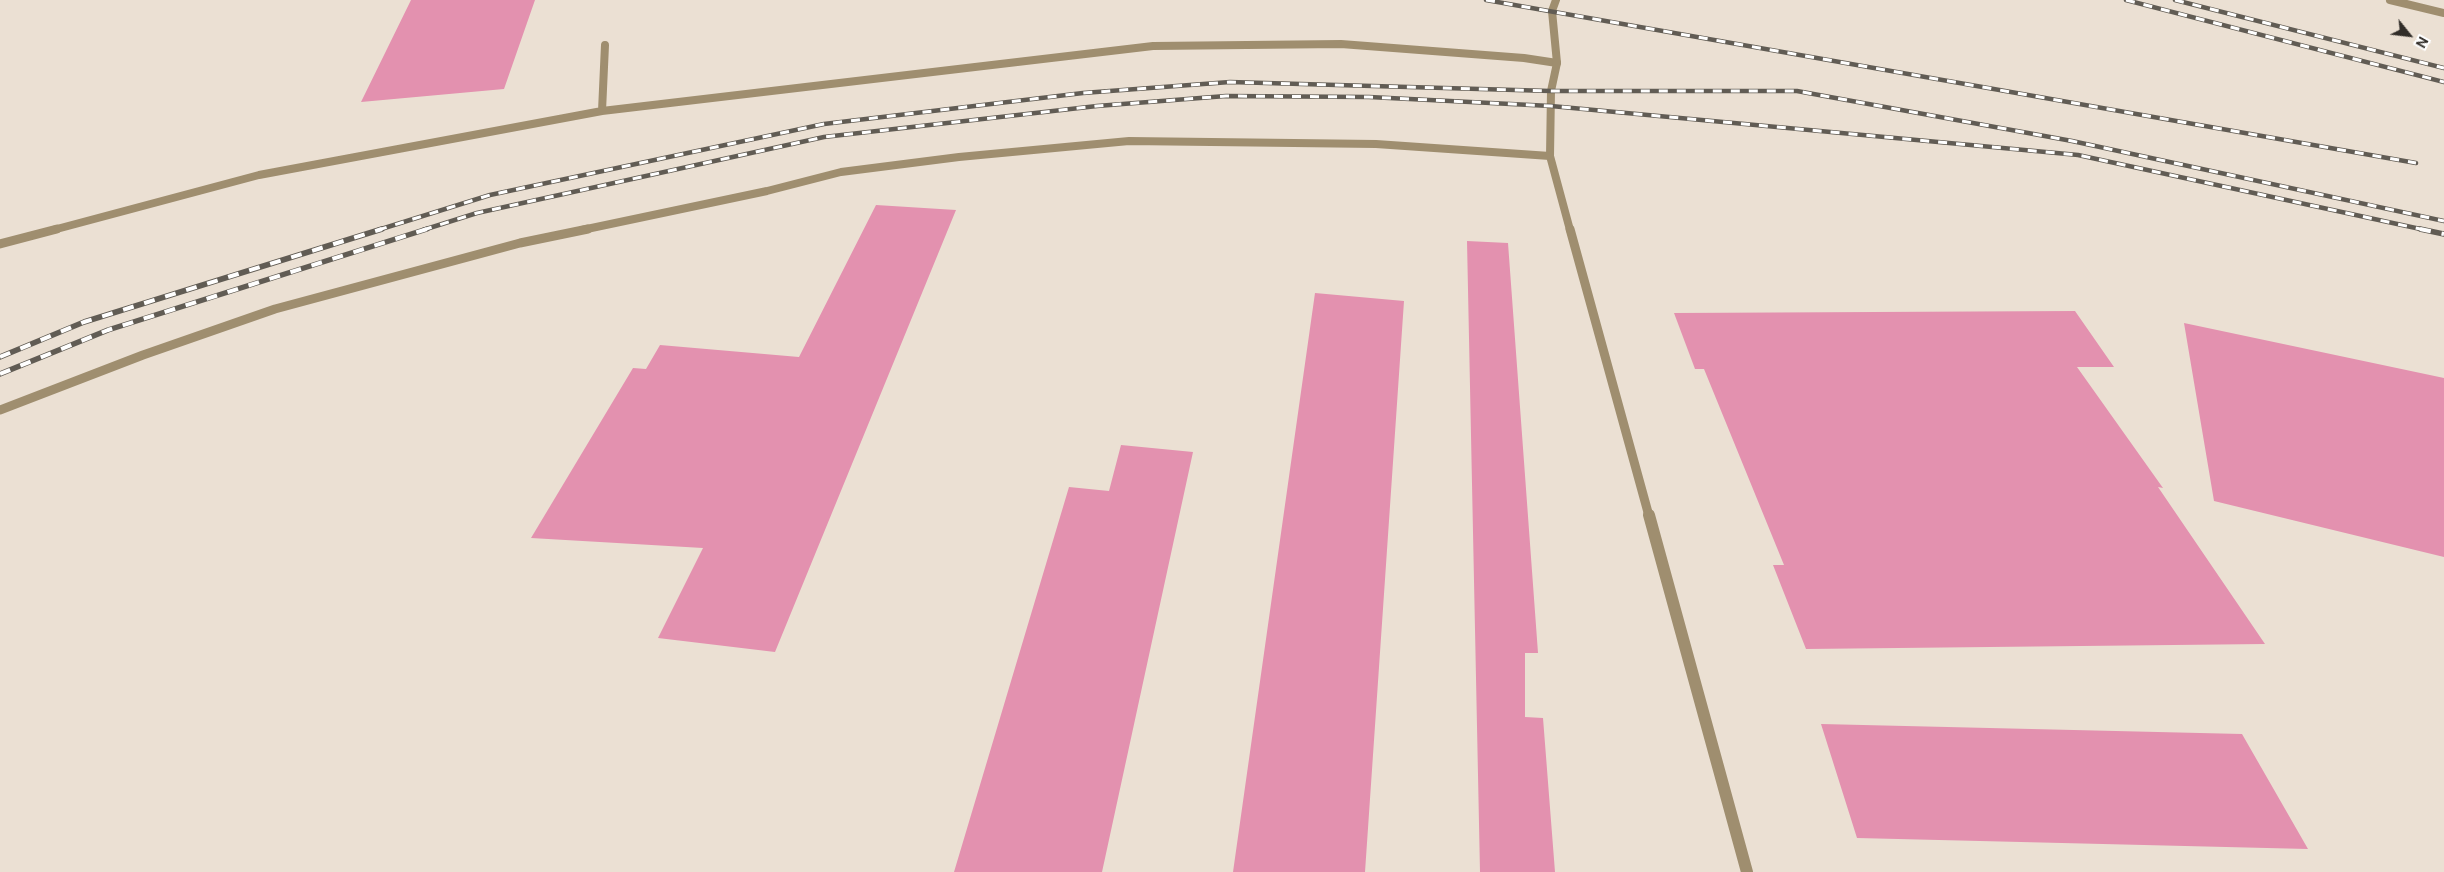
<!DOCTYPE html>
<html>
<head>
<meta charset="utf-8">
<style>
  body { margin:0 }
  #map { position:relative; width:2444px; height:872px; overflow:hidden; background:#ebe0d3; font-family:"DM Sans",sans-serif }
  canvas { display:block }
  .north { position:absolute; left:2384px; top:10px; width:50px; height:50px; -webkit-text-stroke:4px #fff; paint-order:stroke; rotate:119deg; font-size:14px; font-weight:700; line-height:20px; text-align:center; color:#312d28 }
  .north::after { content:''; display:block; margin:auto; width:18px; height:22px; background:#312d28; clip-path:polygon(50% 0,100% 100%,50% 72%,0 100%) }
</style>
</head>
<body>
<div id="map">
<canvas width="2444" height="872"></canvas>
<div class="north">N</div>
</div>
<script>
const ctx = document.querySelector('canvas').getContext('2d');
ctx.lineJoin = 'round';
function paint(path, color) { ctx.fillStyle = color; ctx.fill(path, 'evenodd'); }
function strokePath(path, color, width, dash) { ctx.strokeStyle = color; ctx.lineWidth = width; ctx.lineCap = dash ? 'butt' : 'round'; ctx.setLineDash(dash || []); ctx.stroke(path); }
paint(new Path2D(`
  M411,0H535L504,89L361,102Z
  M876,205L956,210L775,652L658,638L703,548L531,538L633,368L646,369L660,345L799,357Z
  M1467,241L1508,243L1538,653H1525V717L1543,718L1555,872H1480Z
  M1315,293L1404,301L1365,872H1233Z
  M2075,311L2114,367H2077L2163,488L2158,487L2265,644L1806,649L1773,565H1784L1704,369H1695L1674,313Z
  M2184,323L2444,378V557L2214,501Z
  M1121,445L1193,452L1102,872H954L1069,487L1109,491Z
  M1821,724L2242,734L2308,849L1857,838Z`), '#e391af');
strokePath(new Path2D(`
  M602,111L605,45
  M53,230L259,175L602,111L1153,46L1341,44L1524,58L1557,63
  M582,230L767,191L841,172L959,157L1129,141L1376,144L1550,156`), '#9f8e6f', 8);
strokePath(new Path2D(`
  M0,244L57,229
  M0,410L143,355L275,309L520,243L588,229`), '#9f8e6f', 9);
strokePath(new Path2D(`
  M1556,0L1552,11L1557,63L1551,91L1550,156L1570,230
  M2390,0L2444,13`), '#9f8e6f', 8);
strokePath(new Path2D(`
  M1570,229L1649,516`), '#9f8e6f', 9);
strokePath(new Path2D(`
  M1649,515L1747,872`), '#9f8e6f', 12);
const railFar1 = new Path2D(`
  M1486,0L2416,163
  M2126,0L2444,82
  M2175,0L2444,68
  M378,230L490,195L824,124L1083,93L1230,82L1551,91H1797L2072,141L2444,221
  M423,230L477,213L824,137L1097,106L1226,96L1369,97L1551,106L2078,155L2425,230`);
const rail = new Path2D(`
  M2420,229L2444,234
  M0,357L84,322L382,229
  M0,374L108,330L427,229`);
strokePath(railFar1, '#615c54', 4.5);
strokePath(rail, '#615c54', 5.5);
strokePath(railFar1, '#fff', 3, [9]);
strokePath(rail, '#fff', 4, [11]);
</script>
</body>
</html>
